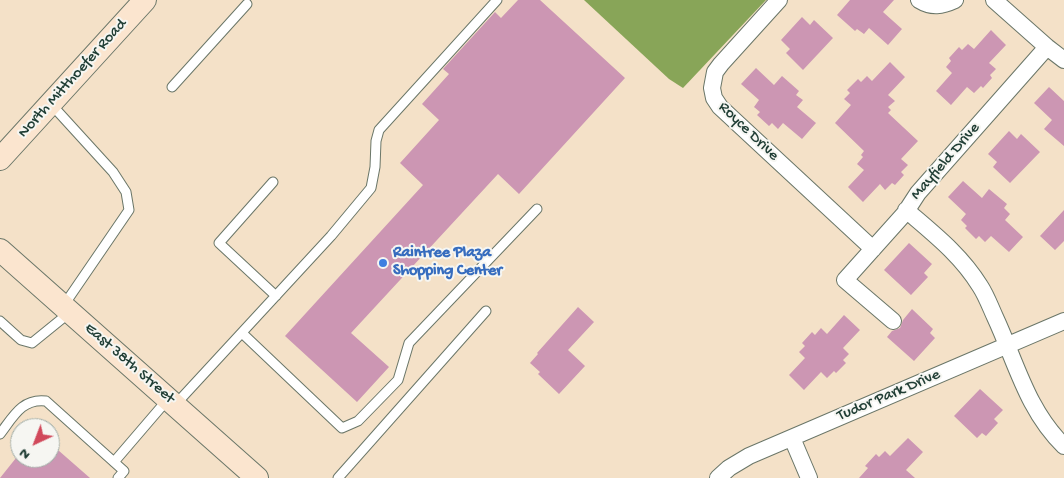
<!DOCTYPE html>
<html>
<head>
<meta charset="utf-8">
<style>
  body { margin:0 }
  #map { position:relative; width:1064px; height:478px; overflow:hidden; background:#f4e1c8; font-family:"Gochi Hand",sans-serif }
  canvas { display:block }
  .north { position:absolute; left:10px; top:418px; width:50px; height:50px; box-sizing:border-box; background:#f6f6f2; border:1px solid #a0aca6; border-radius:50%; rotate:223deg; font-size:14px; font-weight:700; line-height:20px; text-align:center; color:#1f3d34 }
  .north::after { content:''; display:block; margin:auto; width:18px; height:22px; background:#d1495b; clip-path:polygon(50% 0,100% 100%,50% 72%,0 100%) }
</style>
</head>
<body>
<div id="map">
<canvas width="1064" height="478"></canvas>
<div class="north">N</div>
</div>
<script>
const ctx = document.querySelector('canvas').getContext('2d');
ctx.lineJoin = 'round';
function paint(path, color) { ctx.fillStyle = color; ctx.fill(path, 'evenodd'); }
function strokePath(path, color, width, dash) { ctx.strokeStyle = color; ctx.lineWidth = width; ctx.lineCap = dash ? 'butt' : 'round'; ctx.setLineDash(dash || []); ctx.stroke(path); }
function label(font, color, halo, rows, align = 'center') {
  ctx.font = font + ' "Gochi Hand",sans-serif'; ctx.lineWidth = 4; ctx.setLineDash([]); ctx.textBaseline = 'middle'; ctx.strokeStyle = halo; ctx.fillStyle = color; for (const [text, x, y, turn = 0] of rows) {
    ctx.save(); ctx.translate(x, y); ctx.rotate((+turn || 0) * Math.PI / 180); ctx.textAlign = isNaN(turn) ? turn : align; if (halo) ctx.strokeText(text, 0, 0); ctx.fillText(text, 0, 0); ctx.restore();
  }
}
paint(new Path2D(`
  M584,0H766L683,88L669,79Z`), '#88a558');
paint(new Path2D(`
  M518,0H540L625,78L519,194L498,174L351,333L389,367L357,402L285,336L423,185L400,163L439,120L422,104L449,74L443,69L495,12L501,18Z
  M850,0H894L883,12L902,29L888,45L869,28L864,34L857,29L855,31L837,15Z
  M802,17L810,25L814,20L833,38L803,70L786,53L790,49L781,40Z
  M991,30L1006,45L989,63L996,69L990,75L992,78L983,88L981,86L974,93L967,87L951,105L936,91L952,73L946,67L951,61L949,58L959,47L962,50L968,44L974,49Z
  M890,62L905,77L888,95L895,101L888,107L891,110L888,113L918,141L901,159L908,165L901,172L904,175L895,185L892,183L885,190L880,184L863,202L848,187L864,170L857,164L863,157L861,155L864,151L835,123L851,105L844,99L850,93L847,90L858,79L861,82L867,76L872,81Z
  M756,68L774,85L782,76L799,91L796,95L803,100L797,107L816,123L802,139L783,123L778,129L772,123L769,126L757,115L760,112L754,107L759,100L741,84Z
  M1049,87L1064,101V146L1044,129L1052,120L1034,103Z
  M1009,131L1017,139L1021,134L1040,152L1010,183L993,167L997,162L988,154Z
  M963,181L982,198L989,189L1007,204L1004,208L1010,214L1005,220L1023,237L1009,252L991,236L985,242L979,236L976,239L965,228L967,226L961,220L966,214L948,197Z
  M1064,210V241L1055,250L1040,236Z
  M909,243L932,264L924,273L928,277L911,295L884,270Z
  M578,307L594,322L568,350L585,366L559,394L538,374L540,372L530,363L538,354L537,353Z
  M912,309L933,329L930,333L935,338L914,361L887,337L892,331L900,328L903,320Z
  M844,315L860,330L843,348L849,354L843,360L846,363L836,373L834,371L827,378L821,372L804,390L789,375L805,358L799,352L805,346L802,343L812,332L815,335L821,328L827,334Z
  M980,389L1003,410L994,419L998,423L986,436L982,433L977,438L954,416Z
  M908,438L923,452L906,470L915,478H859L868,468L865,466L876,454L879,457L885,451L890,456Z
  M50,443L90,478H0L16,458H50Z`), '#cc96b3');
const service = new Path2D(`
  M172,87L247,4
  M51,104L113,172L126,192L129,210L64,305
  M273,182L219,243L276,296
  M0,321L21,340L32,343L69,313
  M242,333L342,428L358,421L398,380L409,343L537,209
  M175,405L331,236L371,188L375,167L376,141L379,130L497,0
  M0,434C13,417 22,398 46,401L124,471L118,478
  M114,462L168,399
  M338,478L486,311`);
const minor = new Path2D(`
  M779,0L721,64L715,72L712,88L714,98L720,107L873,249
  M919,0C932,8 942,6 955,0
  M994,0L1047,47L1064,60
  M906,210C934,234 961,255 980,286C986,295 990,306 995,317C1016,362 1027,410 1064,446
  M893,321L845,280L905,213L918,193L1047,47
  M792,438L809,478
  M718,478L729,468L749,456L1064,321`);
const secondary = new Path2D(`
  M0,159L145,0
  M0,250L257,478`);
strokePath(service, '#6a7668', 11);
strokePath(minor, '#6a7668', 18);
strokePath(secondary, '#6a7668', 24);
strokePath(service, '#fff', 9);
strokePath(minor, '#fff', 16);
strokePath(secondary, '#fbe5cf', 22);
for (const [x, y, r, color] of [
  [383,263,5,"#3f7fe0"]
]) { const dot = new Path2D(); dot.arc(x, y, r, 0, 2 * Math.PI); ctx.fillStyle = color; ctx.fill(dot); strokePath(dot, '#f6f6f2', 2); }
label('16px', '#1f3d34', '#f6f6f2', [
  ["North Mitthoefer Road",73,79,-48],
  ["Royce Drive",748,132,44],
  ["Mayfield Drive",946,162,-49],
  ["East 38th Street",129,364,41],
  ["Tudor Park Drive",889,396,-23]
]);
label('bold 16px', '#366cbe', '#f6f6f2', [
  ["Raintree Plaza",393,254],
  ["Shopping Center",393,272]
], 'left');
</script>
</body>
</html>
